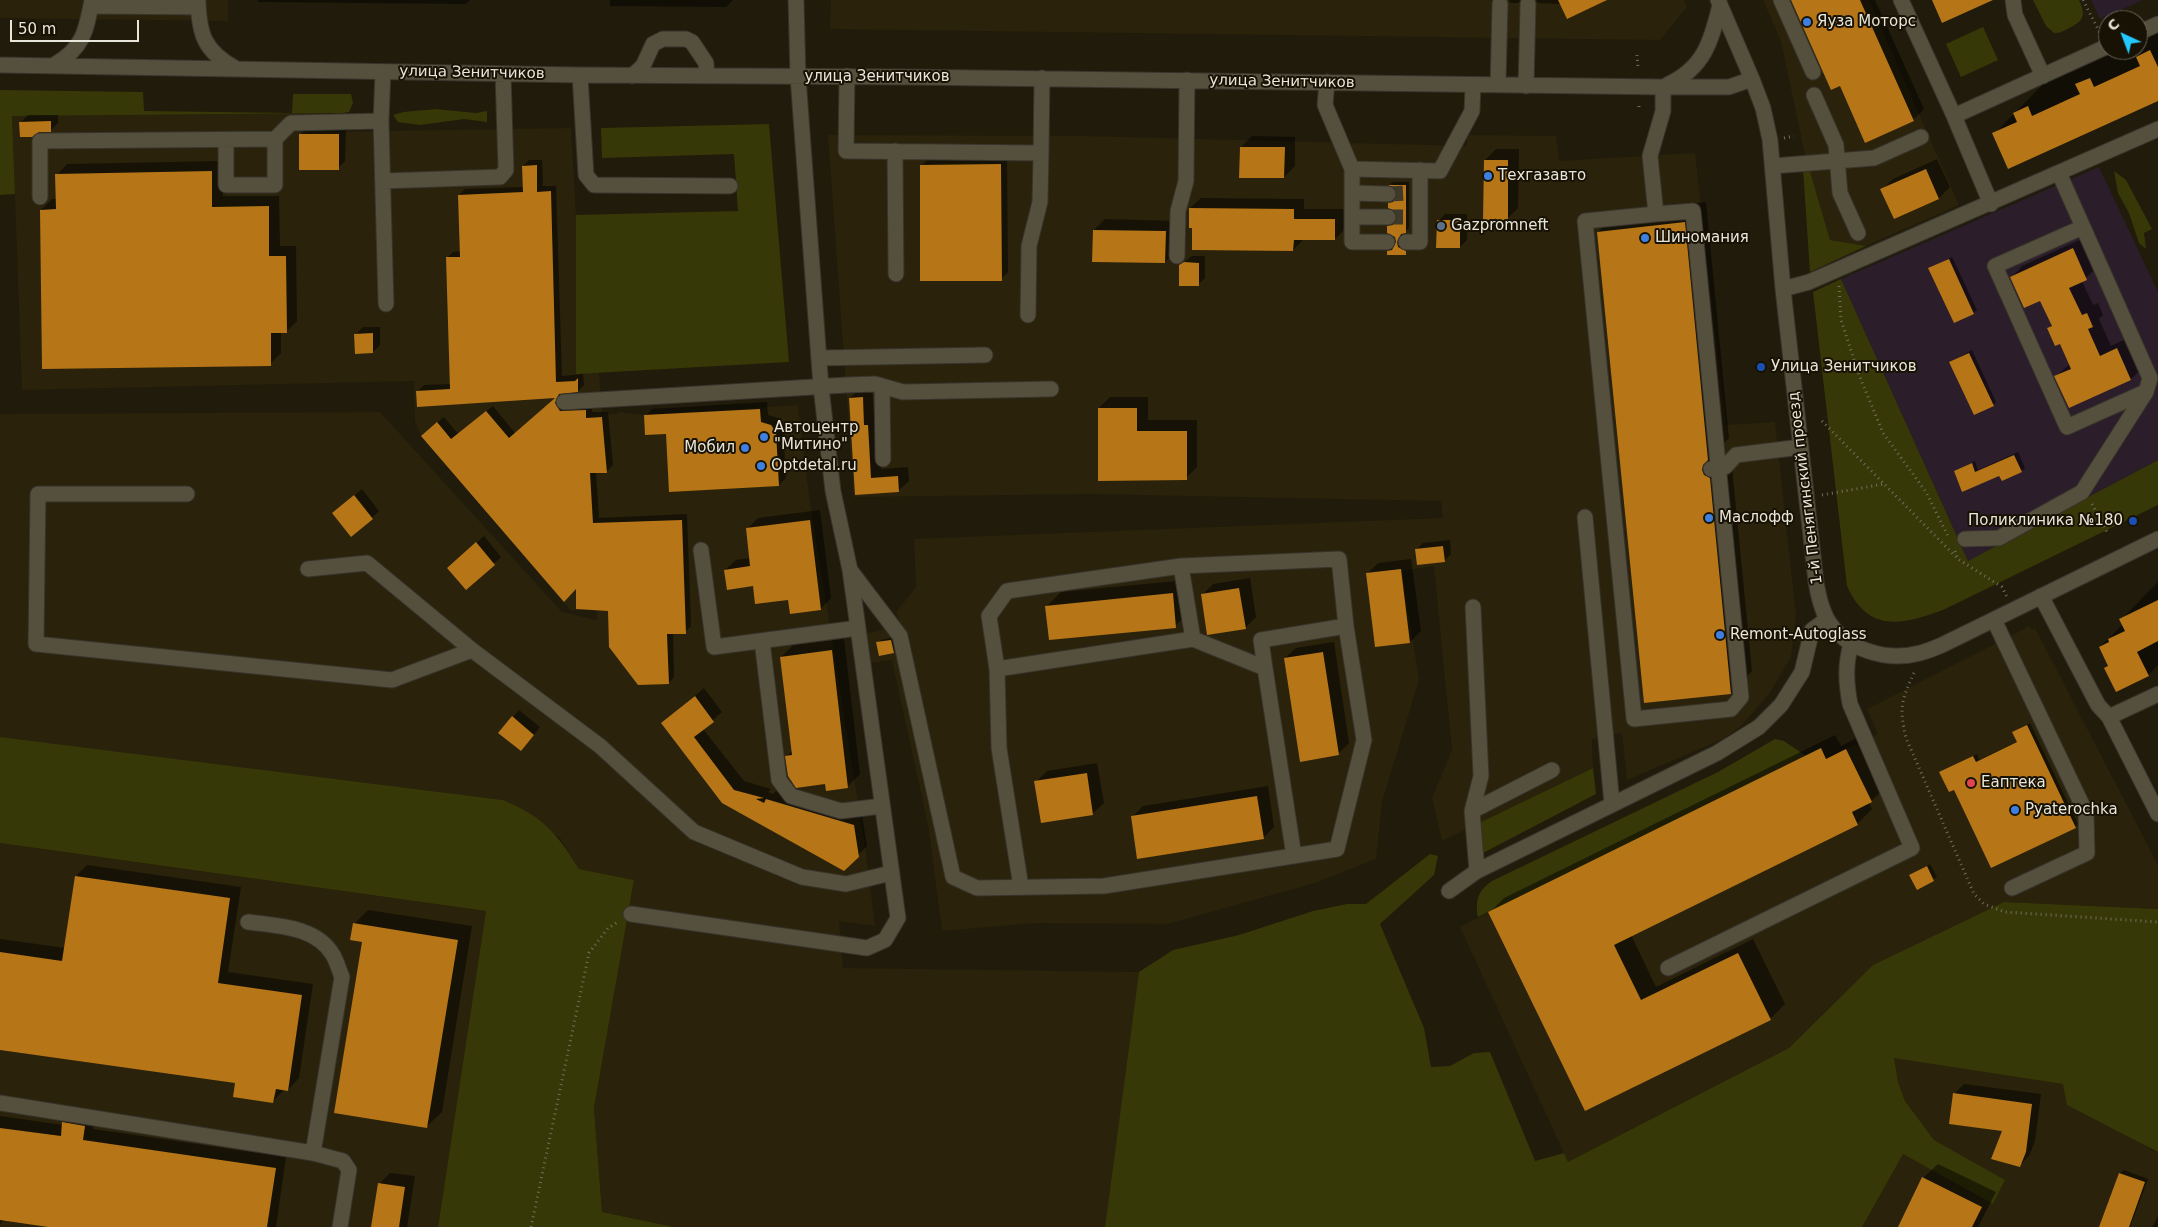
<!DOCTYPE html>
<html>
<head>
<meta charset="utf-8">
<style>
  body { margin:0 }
  #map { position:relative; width:2158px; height:1227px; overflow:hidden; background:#201b0a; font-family:"DejaVu Sans",sans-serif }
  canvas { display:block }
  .north { position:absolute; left:2098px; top:10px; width:50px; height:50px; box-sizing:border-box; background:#171203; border:1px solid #6b6659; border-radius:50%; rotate:317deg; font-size:14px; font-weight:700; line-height:20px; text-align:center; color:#e8e5da }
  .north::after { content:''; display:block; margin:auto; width:18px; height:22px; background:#23c9fe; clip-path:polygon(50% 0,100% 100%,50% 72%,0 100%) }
  .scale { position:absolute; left:10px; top:20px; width:129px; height:22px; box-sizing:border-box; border:2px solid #e8e5da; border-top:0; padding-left:6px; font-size:15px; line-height:18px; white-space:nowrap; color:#e8e5da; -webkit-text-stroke:4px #171203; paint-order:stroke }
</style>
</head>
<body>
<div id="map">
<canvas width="2158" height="1227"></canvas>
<div class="north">С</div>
<div class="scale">50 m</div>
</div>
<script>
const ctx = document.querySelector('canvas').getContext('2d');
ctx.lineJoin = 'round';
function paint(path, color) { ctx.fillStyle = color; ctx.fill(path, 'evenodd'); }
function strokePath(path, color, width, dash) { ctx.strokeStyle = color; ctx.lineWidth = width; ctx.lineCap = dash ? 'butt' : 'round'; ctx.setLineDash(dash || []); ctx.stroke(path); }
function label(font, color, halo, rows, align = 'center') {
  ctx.font = font + ' "DejaVu Sans",sans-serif'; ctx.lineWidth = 4; ctx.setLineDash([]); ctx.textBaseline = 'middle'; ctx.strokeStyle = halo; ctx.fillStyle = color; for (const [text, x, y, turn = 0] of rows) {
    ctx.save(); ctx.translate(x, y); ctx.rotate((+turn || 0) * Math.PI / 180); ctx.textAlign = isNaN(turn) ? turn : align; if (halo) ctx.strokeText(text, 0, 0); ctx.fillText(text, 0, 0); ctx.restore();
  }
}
paint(new Path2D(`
  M0,0H228V21L0,18Z
  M831,0H1684L1687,7L1660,40L830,29Z
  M1763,0H1869L1959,205L1866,246L1830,240L1805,155L1781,41Z
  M325,113L326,132L571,128L576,215V373H599L602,414H618V412L644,415L798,405L809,495L866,853L875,926L839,921L843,968L1139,972L1105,1227H674L602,1212L594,1108L634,880L579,869L560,838L503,800L0,737V414L380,412L562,612L597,620L596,598V610H570L421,436L415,421L414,381L22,390L12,116Z
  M828,135L1084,136L1467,146V135L1556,136L1559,161L1695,153L1726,425L1775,422L1796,615L1791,657L1769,694L1740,727L1723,739L1627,780L1622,733L1592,739L1593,768L1442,841L1432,798L1452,750L1434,566L1402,571L1419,680L1382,802L1376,859L1312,884L1167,924L1037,923L942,931L929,830L892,660L870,663L867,633L882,630L900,623L896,612L916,587L914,539L1443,518L1441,501L1090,494L854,497Z
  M2030,626L2031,630L2035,628L2158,865V909L2004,902L1873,965L1789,1048L1568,1162L1460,927L1821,748L1826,759L1878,734L1867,709Z
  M0,843L486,911L438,1227H0Z
  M1893,1057L2064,1084L2151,1150L2158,1152V1227H1862L1902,1153L1993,1204L2005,1181L1934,1140L1905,1101L1898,1082Z`), '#2a220a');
paint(new Path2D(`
  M2091,0H2143L2100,19Z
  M2099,167L2158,292V460L1968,561L1841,279Z`), '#2b1d29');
paint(new Path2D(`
  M2033,0H2079C2086,15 2084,21 2069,28C2064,31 2060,33 2054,33L2046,26Z
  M1983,27L1998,60L1961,77L1946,44Z
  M0,90L143,92L144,111L292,113L293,94H351L353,103L349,112L343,113L12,116L15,194L0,195Z
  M435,109L476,113L487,111V122L464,119L420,125L398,122L393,115C406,110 421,111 435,109Z
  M769,124L789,362L576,374V215L738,211L734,154L602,158L601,128Z
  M1809,168L1830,240L1866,246L1810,272L1803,169Z
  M2114,171L2126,180L2152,229L2144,233L2146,249L2139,243L2129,213L2118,193Z
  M1841,279L1968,561L2158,460V505L1943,610C1902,625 1868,633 1847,586L1813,292Z
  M0,737L503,800C543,817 556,832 579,869L634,880L594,1108L602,1212L674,1227H438L486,911L0,843Z
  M1775,739L1784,741L1806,756L1478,917C1475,900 1478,891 1492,881L1718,772Z
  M1593,768L1596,794L1483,853L1479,823Z
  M1430,854L1438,856L1434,875L1380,924L1424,1028L1431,1067L1450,1066L1474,1053L1490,1052L1535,1161L1564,1153L1568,1162L1789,1048L1873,965L2004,902L2158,909V1152L2067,1105L2063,1084L1894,1058L1898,1082L1905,1101L1934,1140L2005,1180L1993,1204L1903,1154L1862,1227H1105L1139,972L1173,950L1239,935L1313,911L1347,904H1366Z`), '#373807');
paint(new Path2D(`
  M258,0H470L466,4L258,2Z
  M610,0H733L726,7L610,6Z
  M1509,0H1521L1518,3H1510Z
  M1536,0H1604L1561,4L1538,3Z
  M1792,0H1875L1924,109L1913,120L1840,84Z
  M2138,29L2158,32V100L1994,134L2064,63L2078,57L2082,66L2105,56L2111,50H2138Z
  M28,115H58V123L51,130H39L21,122Z
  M307,127H346L345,161L338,168L300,135Z
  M1252,136L1295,137V166L1284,177L1241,147Z
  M1496,149H1519L1518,208L1508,218L1485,160Z
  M1007,158L1008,272L1001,279L921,166L928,159Z
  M1937,159L1950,187L1939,198L1894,217L1882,190L1893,179Z
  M529,160H542L543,186H556L562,376L583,374L584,385L578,391L562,392L560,396L592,405V412H608L613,465L607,471L596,472L599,518L687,514L691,626L685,632L673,633L674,677L669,683L609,610L577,586L428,430L444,417L458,434L493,406L515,433L557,397L418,391L424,385L451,384L447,258L453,252L461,251L459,195L465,189L524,187L523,166Z
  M222,161L223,196H279L280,246H296L297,321L286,332H281V353L270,364L41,210L52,199H57V175L67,164Z
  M1393,182H1409V228L1402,233L1399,237L1401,244L1408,248L1405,253L1389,252L1398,243L1396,236L1389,227L1396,223L1399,218L1397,211L1389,204L1399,195L1397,188L1390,184Z
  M1201,198L1304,199V209H1345V229L1335,239H1304L1293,250L1194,227L1190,208Z
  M1706,202L1729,438L1724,443L1723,448L1725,454L1731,457L1752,671L1731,693L1598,232L1620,210Z
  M1445,214H1467V240L1460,247L1438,221Z
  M1105,219L1176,221L1175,251L1165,262L1094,230Z
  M2084,238L2097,268L2082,281L2093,305L2098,303L2103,315L2099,319L2111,346L2128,338L2142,368L2131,379L2069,406L2056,376L2070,364L2060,342L2049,328L2052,325L2041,300L2012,277L2022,266Z
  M1192,256H1205V278L1198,285L1181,265Z
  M1952,257L1977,310L1973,313L1930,269Z
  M363,327H380V345L373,352L356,334Z
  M1972,350L1996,402L1993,405L1950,362Z
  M872,387L874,416H877L881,469L908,467L909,481L898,491L856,494L850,398L860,388Z
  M1110,397H1148V420H1197V467L1186,478L1099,408Z
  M767,402L768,415L778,418L783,424L786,478L779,485L667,433L645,416L652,409Z
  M2018,452L2025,468L2022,471L2000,475L1955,471L1975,461L1978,470Z
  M362,489L379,511L372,518L333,513Z
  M820,510L831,598L821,609L789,598L725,570L736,560L751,558L747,529L758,518Z
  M484,536L501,557L466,588L456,561Z
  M1450,540L1451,554L1444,561L1416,550L1423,543Z
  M1411,559L1421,631L1410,642L1367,574L1378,563Z
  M1250,578L1256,617L1245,628L1202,595L1213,584Z
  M1187,580L1190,612L1175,626L1047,606L1061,592Z
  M2158,582V665L2148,675L2117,690L2106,668L2109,665L2100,647L2123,624L2121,620Z
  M894,637L897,649L894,652L878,643L881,640Z
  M844,639L860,774L847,787L826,783L787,756L792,751L781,657L793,645Z
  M1334,642L1349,743L1338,754L1285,658L1296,648Z
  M704,688L722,712L703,729L744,781L771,789L768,792L773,794L776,791L862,816L867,846L844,869L723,802L663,723Z
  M519,710L540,727L527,743L513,717Z
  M2030,723L2078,824L2075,827L1954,789L1941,772L1977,754L1979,760L2018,741L2014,733Z
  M1835,735L1841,746L1861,736L1886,787L1869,803L1872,809L1857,824L1631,935L1656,987L1753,939L1785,1004L1770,1019L1586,1110L1490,912L1504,898Z
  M1097,763L1104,803L1093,813L1036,782L1047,771Z
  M1268,786L1274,827L1263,838L1132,817L1143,806Z
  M1930,864L1937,877L1917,888L1911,875Z
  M87,865L241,887L228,972L313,984L299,1078L288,1090L285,1089L273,1101L236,1082L0,1048V939L65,948L76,876Z
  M368,910L472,926L442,1112L427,1126L363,941L354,924Z
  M1964,1084L2041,1094L2035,1141L2029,1156L2019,1166L2004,1130L1954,1094Z
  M74,1112L95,1116L93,1129L286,1157L276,1227H47L5,1219L0,1224V1116L63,1125Z
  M1938,1164L1996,1192L1978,1227H1899L1923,1178Z
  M2124,1170L2148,1179L2130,1227H2100L2120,1173Z
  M390,1173L415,1176L407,1227H373L379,1184Z
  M2158,1216V1227H2152Z`), '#0007');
paint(new Path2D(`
  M1558,0H1607L1567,19Z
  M1791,0H1860L1914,121L1865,143L1840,86L1831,90Z
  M1932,0H1993L1942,23Z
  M2150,50L2158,67V101L2008,169L1992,133L2017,122L2013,113L2028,106L2032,116L2080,94L2075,84L2090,78L2094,87L2140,66L2136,57Z
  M51,121V132H39L32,137H20L19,122Z
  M299,134H339V170H299Z
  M1240,147H1285L1284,178H1239Z
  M1484,160H1508V220H1483Z
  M1001,164L1002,281H920V165Z
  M537,165V192L551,191L556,382L575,381L578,378V392L559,394L555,403L560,411L586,410V418L602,417L607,473H590L593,523L682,520L686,634H667L669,684L638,685L609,647L608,611L576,609V589L564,602L421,436L437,422L451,439L486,411L509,438L555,398L417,407L416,391L450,389L446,257H460L458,195L523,192L522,166Z
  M1926,169L1939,199L1894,219L1880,189Z
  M212,171V207L269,206V256H286L287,333H271V366L42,369L40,210L56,209L55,174Z
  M1388,185H1406V233L1401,234L1397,242L1398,247L1406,251V255H1387V251L1392,250L1396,242L1395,237L1387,233V226L1393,225L1397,217L1396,212L1388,208V203L1393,202L1397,195L1396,189Z
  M1189,208L1294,209V219H1335V240H1294L1293,251L1192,250V228H1189Z
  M1437,220H1460V248H1436Z
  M1685,222L1708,460L1703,465L1702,470L1704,475L1710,478L1731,694L1644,703L1597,232Z
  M1093,230L1166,231L1165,263L1092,262Z
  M2073,248L2087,280L2069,288L2082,315L2087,313L2093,327L2088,329L2100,356L2117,348L2131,380L2069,408L2054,376L2071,369L2060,344L2055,346L2047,328L2052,326L2040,301L2024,308L2010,277Z
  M1949,259L1974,314L1954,323L1928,268Z
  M1184,262L1199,263V286H1179V265Z
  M373,333V353L355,354L354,334Z
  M1969,353L1994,406L1974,415L1949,362Z
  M863,397L864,425H868L871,478L898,476L899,492L855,495L849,398Z
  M1098,408H1137V431H1187V480L1098,481Z
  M760,409L761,422L771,425L776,432L779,486L669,492L666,434L645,435L644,415Z
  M2014,455L2022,472L2002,481L1999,476L1962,492L1954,471L1972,463L1975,472Z
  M354,495L373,519L351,537L332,513Z
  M810,520L821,610L790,614L788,600L755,604L753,586L727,590L724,570L750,566L746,528Z
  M476,542L495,565L466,590L447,568Z
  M1443,546L1445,562L1417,565L1415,549Z
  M1401,569L1410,643L1375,647L1366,573Z
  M1239,588L1246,629L1207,635L1201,594Z
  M1173,593L1176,628L1049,640L1045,606Z
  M2158,600V641L2137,652L2149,676L2116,692L2104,668L2108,666L2099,647L2109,642L2108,639L2125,631L2119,619Z
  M891,640L894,653L879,656L876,642Z
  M832,650L848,788L826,791L825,784L796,788L788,776L785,756L792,755L780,657Z
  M1323,652L1339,755L1300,762L1284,658Z
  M695,696L714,722L694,737L734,790L764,798L756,799L764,803L766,799L854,825L859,857L844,871L722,803L661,723Z
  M512,716L534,735L521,751L498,733Z
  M2027,725L2076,828L1991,868L1954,790L1949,792L1939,772L1973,756L1976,762L2017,742L2012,732Z
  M1821,748L1826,759L1846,749L1872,802L1852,812L1858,825L1614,945L1641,1000L1738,953L1771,1020L1585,1111L1488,912Z
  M1087,773L1093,815L1041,823L1034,781Z
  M1257,796L1264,839L1137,859L1131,816Z
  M1927,866L1934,881L1917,890L1909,875Z
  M75,876L230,898L218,983L302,995L288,1091L276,1089L273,1103L233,1097L235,1083L0,1050V952L62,961Z
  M353,923L458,940L427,1128L334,1113L362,942L350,940Z
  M1953,1093L2032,1104L2026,1152L2020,1167L1991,1159L2002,1131L1949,1124Z
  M62,1122L85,1126L83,1140L276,1168L267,1227H48L0,1220V1128L61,1136Z
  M2119,1173L2145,1182L2129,1227H2099Z
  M1922,1177L1982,1207L1972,1227H1898Z
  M378,1183L405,1187L399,1227H371Z`), '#b67517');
strokePath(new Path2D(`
  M1388,194L1406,193
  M1388,217H1406`), '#3e3929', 15, [15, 8]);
const minor = new Path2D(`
  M198,0C199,34 204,51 235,68
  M1718,0L1752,79L1763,108L1770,140L1783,289L1816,582C1818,594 1821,608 1827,619C1845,650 1887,662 1920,653C1928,651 1935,648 1942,645L2158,539
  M1781,0L1813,72
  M1901,0L1954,116
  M2013,0L2015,15L2043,76
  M91,6L198,7
  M2138,33L2158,24
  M0,65L580,75L907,77L1663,87H1729L1752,79
  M54,65C83,49 86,31 92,0
  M383,72L381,121L386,304
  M580,75L586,175L594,185L730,186
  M632,76L643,66L653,44L663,39H686L692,42L706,63L707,76
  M847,76L846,151L1041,153L1042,78
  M1327,82L1325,105L1352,169L1440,171L1472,111L1473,85
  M1498,85L1500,4
  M1667,85C1704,68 1711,42 1720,5
  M1526,86L1528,4
  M1814,95L1836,145L1840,193L1858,233
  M226,140V185H275V139
  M895,151L896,274
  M1773,166L1874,158L1921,137
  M1352,169V242H1387
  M383,181L500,177L506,170L503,74
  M1352,193L1388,194
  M40,197V141L275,139L291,123L381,121
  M1991,204L1954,116L2108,46
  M1656,214L1693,211L1741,697L1731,709L1634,719L1585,221L1656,214L1650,156L1663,111V87
  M1352,217H1388
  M2083,227L1995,266L2067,427L2145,392
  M1406,242H1420V170
  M1177,256L1178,211L1186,181L1187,80
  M1783,289L1809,282L2158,129
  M1028,315L1029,246L1040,202L1041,153
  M819,358L985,355
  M882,386L883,459
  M564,402L846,385L875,384L903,392L1051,389
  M1711,469L1725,467L1736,455L1801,447
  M187,494H38L36,644L392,680L472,650L600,746L694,832L802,877L846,884L891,873
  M1585,517L1612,804
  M1965,539L1999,538L2082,492L2146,392L2150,378L2059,173
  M701,550L714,647L858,628
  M1181,566L1193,639
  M308,569L367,563L472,650
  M850,570L900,636L953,877L977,888L1104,886L1337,849L1364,740L1346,626L1339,559L1181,566L1007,591L989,616L997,669
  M2041,596L2098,705L2109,717L2158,814
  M1473,607L1481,776L1472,811L1477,871
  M1994,620L2086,813L2087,853L2012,888
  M762,641L779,780L791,796L841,811L882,806
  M1265,668L1261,640L1346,626
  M2109,717L2158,694
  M1472,811L1552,770
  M1021,887L999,748L997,669L1193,639L1265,668L1294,856
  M1449,891L1477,871L1717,753L1759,727L1781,705L1802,672L1812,630L1827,619
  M631,914L867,948L885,940L898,918L850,570L833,491L821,387L798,77L796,0
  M248,922C277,926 316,926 333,955C337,962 339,970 342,977L313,1153
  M1668,968L1912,848L1850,704C1846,682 1845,665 1851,644
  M0,1103L313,1153L343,1161L349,1170L340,1227`);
strokePath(minor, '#36332c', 17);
strokePath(new Path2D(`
  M2083,0L2100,33
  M1637,55L1638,67
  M1639,106V111
  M1784,138L1794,136
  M1839,286L1841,320L1859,375L1883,433L1926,492L1949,538
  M1822,421L1958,559L2002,587L2007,597
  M1822,495L1884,484
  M2092,504L2108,534
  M1955,551L1958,559
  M1914,673C1901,701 1899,708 1906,738L1974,894L1984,904L2005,912L2158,922
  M531,1227L589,953L608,928L618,922`), '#726e60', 3, [1, 4]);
strokePath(minor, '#554f3d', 15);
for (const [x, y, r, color] of [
  [1807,22,5,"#3f7fe0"],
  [1488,176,5,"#3f7fe0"],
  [1441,226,5,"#5c6f8a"],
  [1645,238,5,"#3f7fe0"],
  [1761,367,5,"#1a4fb4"],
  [764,437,5,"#3f7fe0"],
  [745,448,5,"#3f7fe0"],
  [761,466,5,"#3f7fe0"],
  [1709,518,5,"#3f7fe0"],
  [2133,521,5,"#1a4fb4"],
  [1720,635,5,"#3f7fe0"],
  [1971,783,5,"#e0444e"],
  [2015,810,5,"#3f7fe0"]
]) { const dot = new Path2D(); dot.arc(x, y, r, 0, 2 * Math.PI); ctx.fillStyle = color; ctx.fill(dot); strokePath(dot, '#171203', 2); }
label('15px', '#e8e5da', '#171203', [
  ["Яуза Моторс",1817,22],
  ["Техгазавто",1498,176],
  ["Gazpromneft",1451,226],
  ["Шиномания",1655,238],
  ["Улица Зенитчиков",1771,367],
  ["Автоцентр",774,428],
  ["\"Митино\"",774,445],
  ["Мобил",735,448,"right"],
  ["Optdetal.ru",771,466],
  ["Маслофф",1719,518],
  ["Поликлиника №180",2123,521,"right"],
  ["Remont-Autoglass",1730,635],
  ["Еаптека",1981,783],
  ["Pyaterochka",2025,810]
], 'left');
label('15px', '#e8e5da', '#171203', [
  ["улица Зенитчиков",472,73,1],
  ["улица Зенитчиков",877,77],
  ["улица Зенитчиков",1282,82,1],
  ["1-й Пенягинский проезд",1806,488,-97]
]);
</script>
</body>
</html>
